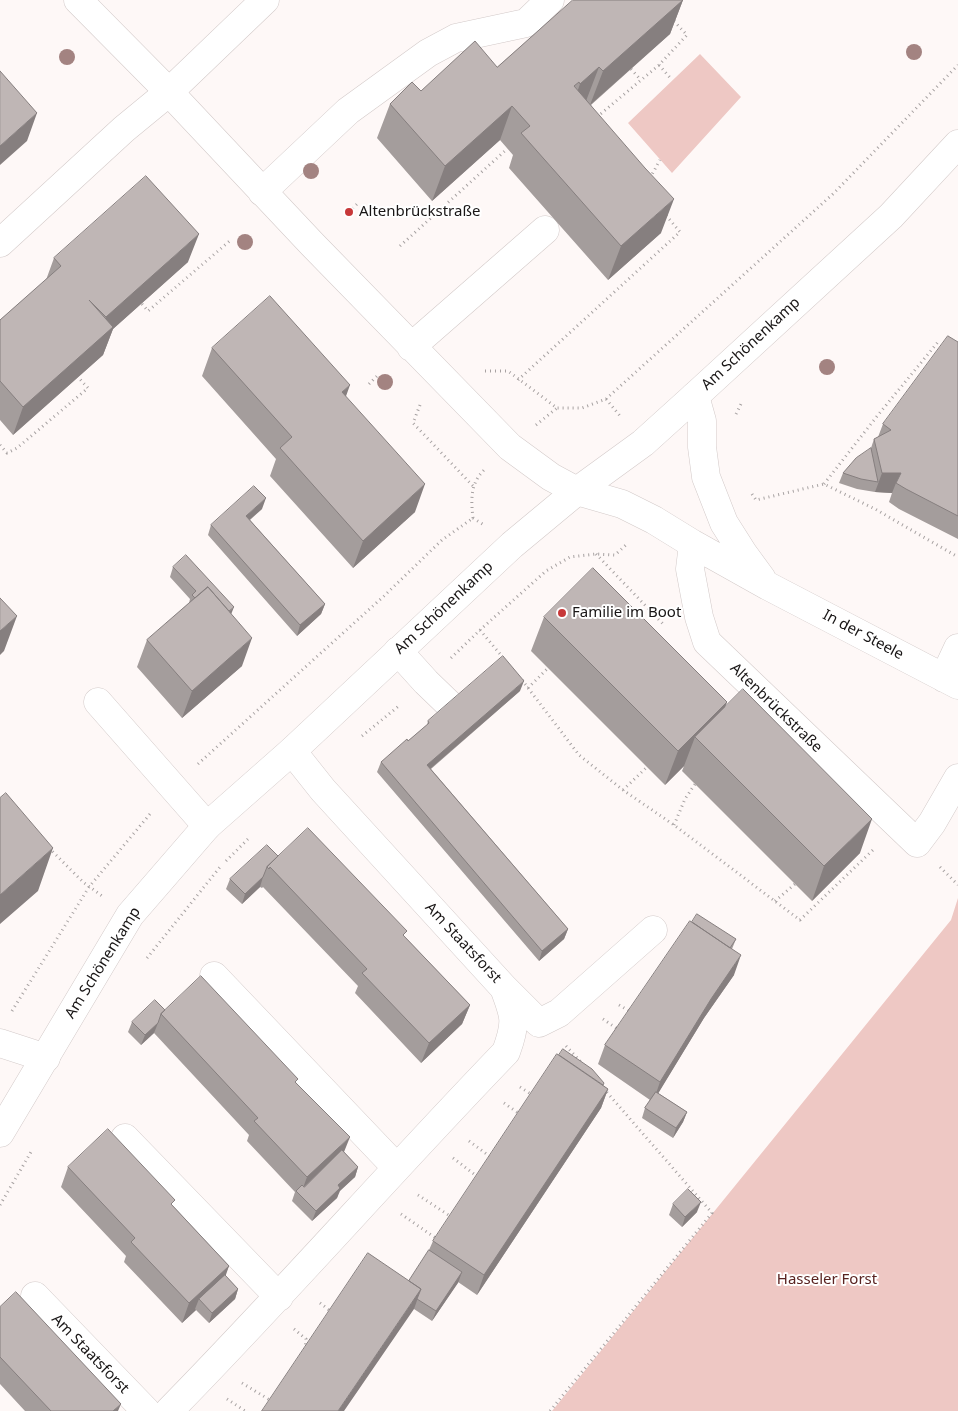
<!DOCTYPE html>
<html>
<head>
<meta charset="utf-8">
<style>
  body { margin:0 }
  canvas { display:block; background:#fef8f7 }
</style>
</head>
<body>
<canvas width="958" height="1411"></canvas>
<script>
const ctx = document.querySelector('canvas').getContext('2d');
ctx.lineJoin = 'round';
function paint(path, color) { ctx.fillStyle = color; ctx.fill(path, 'evenodd'); }
function strokePath(path, color, width, dash) { ctx.strokeStyle = color; ctx.lineWidth = width; ctx.lineCap = dash ? 'butt' : 'round'; ctx.setLineDash(dash || []); ctx.stroke(path); }
function label(font, color, halo, rows, align = 'center') {
  ctx.font = font + ' "Noto Sans",sans-serif'; ctx.lineWidth = 4; ctx.setLineDash([]); ctx.textBaseline = 'middle'; ctx.strokeStyle = halo; ctx.fillStyle = color; for (const [text, x, y, turn = 0] of rows) {
    ctx.save(); ctx.translate(x, y); ctx.rotate((+turn || 0) * Math.PI / 180); ctx.textAlign = isNaN(turn) ? turn : align; if (halo) ctx.strokeText(text, 0, 0); ctx.fillText(text, 0, 0); ctx.restore();
  }
}
paint(new Path2D(`
  M700,54L741,97L672,173L628,123Z
  M958,898V1411H552L951,920Z`), '#eec8c4');
const minor = new Path2D(`
  M78,0L169,92L312,244L510,447L551,477L577,491L622,504L654,520L693,544L768,586L958,685
  M262,192L348,111L428,53L456,38L526,23L550,0
  M0,243L124,129L169,92L265,0
  M411,347L545,230
  M695,396L702,421V447L706,477L724,523L743,553L762,579
  M693,544L690,569L699,617L707,642L917,843L932,823L958,778
  M398,651L426,682L453,708
  M944,678L958,648
  M98,702L207,826
  M214,976L396,1167
  M505,989L539,1023L559,1013L653,930
  M0,1043L46,1058
  M125,1138L279,1297
  M35,1296L146,1411
  M169,1411C284,1294 392,1170 506,1052C517,1022 515,1017 504,988L323,790L292,751`);
const major = new Path2D(`
  M0,1133L130,915L207,826L292,751L512,545L577,491L643,443L695,396L891,216L958,144`);
strokePath(minor, '#d3cac9', 29);
strokePath(major, '#d3cac9', 29);
strokePath(new Path2D(`
  M659,65L672,80
  M631,69L641,80
  M597,117L659,65L687,35L672,19
  M650,178L660,160
  M349,212L358,203
  M400,246L507,149
  M142,304L148,311L232,239
  M485,371H508L557,408H582L606,399L834,193L958,65
  M518,380L680,232L665,214
  M369,384L377,376
  M606,399L621,417
  M420,405L413,423L473,486
  M736,414L742,402
  M536,425L557,408
  M0,445L7,453L17,448L88,388L78,377
  M824,484L878,415L938,342
  M752,494L756,500L824,484L875,509L958,557
  M473,518C471,500 470,484 484,470
  M473,518L484,525
  M596,554L664,625
  M480,630L505,660
  M451,658L480,630L546,571L570,557L596,554L615,555L627,544
  M522,680L579,755L623,790L674,825L800,920L874,849
  M528,688L548,668
  M362,736L400,705
  M198,764L384,596L442,540L473,518
  M623,790L647,767
  M674,825L685,799L695,784
  M49,848L83,882L102,896
  M226,861L250,837
  M940,867L958,885
  M775,901L795,884
  M147,958L220,867
  M619,1005L631,1012
  M12,1011L89,887L150,814
  M603,1019L619,1030
  M566,1046L581,1062
  M520,1087L534,1096
  M504,1103L521,1115
  M469,1141L492,1158
  M453,1158L478,1177
  M418,1195L453,1218
  M0,1205L31,1152
  M401,1214L437,1239
  M320,1303L333,1313
  M294,1329L306,1339L305,1350
  M242,1383L273,1402
  M227,1399L245,1411
  M550,1411L712,1213L604,1089`), '#a7a2a2', 3, [1, 4]);
strokePath(minor, '#fff', 28);
strokePath(major, '#fff', 28);
ctx.fillStyle = '#a38381';
for (const [x, y] of [
  [914,52],
  [67,57],
  [311,171],
  [245,242],
  [827,367],
  [385,382]
]) { ctx.beginPath(); ctx.arc(x, y, 8, 0, 2 * Math.PI); ctx.fill(); }
paint(new Path2D(`
  M683,0L670,34L591,105L661,233L608,280L509,168L513,155L500,140L432,201L377,138L390,104L421,91L497,67Z
  M54,258L188,262L113,329L103,355L13,435L0,420V320L46,280Z
  M958,342V539L899,509L889,502L892,493L875,492L857,489L839,483L843,473L871,448L874,439L878,437L883,424Z
  M212,348L346,397L415,512L353,568L270,476L276,459L202,376Z
  M262,509L250,520L325,604L321,614L297,636L208,535L211,525Z
  M173,567L231,614L242,666L182,718L137,667L147,640L189,603L190,599L170,577Z
  M544,617L727,702L725,707L860,853L812,901L682,771L684,766L665,785L531,651Z
  M520,691L431,769L568,929L564,939L539,961L377,772L381,762L408,741L427,725L428,721Z
  M278,856L405,937L470,1005L462,1024L421,1063L355,993L358,986L263,887L262,888L260,887L242,904L226,889L230,879Z
  M692,922L736,939L732,949L734,975L704,1018L658,1093L687,1112L683,1122L673,1138L642,1118L645,1108L650,1100L598,1064L605,1045Z
  M165,1010L297,1084L344,1152L358,1167L355,1177L339,1191L337,1198L312,1221L292,1201L295,1192L247,1141L249,1135L154,1033L141,1045L128,1032L132,1022Z
  M604,1083L603,1085L608,1089L601,1108L477,1295L458,1282L432,1321L414,1309L409,1281L429,1250L433,1241Z
  M68,1167L173,1206L229,1266L225,1275L238,1289L235,1299L209,1323L196,1310L182,1323L124,1262L126,1256L61,1187Z
  M673,1204L697,1212L682,1227L669,1215Z
  M0,1307L118,1411H25L0,1384Z`), '#a49d9c');
paint(new Path2D(`
  M683,0L670,34L590,105L603,71Z
  M599,67L586,101L568,118L580,84Z
  M512,106L500,140L432,201L445,166Z
  M37,113L27,141L0,165V146Z
  M674,199L661,233L608,280L621,246Z
  M199,234L188,262L113,329L103,355L13,435L23,407L96,342L106,317Z
  M350,385L340,413L342,392Z
  M882,473H901L896,483L892,493L875,492Z
  M425,484L415,512L353,568L363,541Z
  M266,498L262,509L242,526L246,516Z
  M325,604L321,614L297,636L300,625Z
  M234,607L230,617L217,622Z
  M17,616L4,651L0,655V631Z
  M252,638L242,666L182,718L192,691Z
  M524,681L520,691L423,775L427,765Z
  M727,702L714,736L695,737L684,766L665,785L678,751Z
  M872,819L860,853L812,901L824,866Z
  M53,848L38,891L0,924V895Z
  M263,877L260,887L242,904L245,894Z
  M568,929L564,939L539,961L542,951Z
  M741,955L734,975L704,1018L653,1102L660,1082L711,999Z
  M470,1005L462,1024L421,1063L429,1043Z
  M158,1023L154,1033L141,1045L145,1035Z
  M608,1089L601,1108L477,1295L484,1275Z
  M687,1112L683,1122L673,1138L676,1128Z
  M350,1137L342,1157L300,1196L307,1177Z
  M358,1167L355,1177L340,1191L337,1198L312,1221L316,1211L338,1185Z
  M701,1202L697,1212L682,1227L685,1217Z
  M229,1266L222,1286L199,1299L195,1309L196,1310L182,1323L189,1303Z
  M462,1272L458,1283L432,1321L436,1311Z
  M238,1289L235,1299L209,1323L212,1313Z
  M421,1289L414,1309L344,1411H338Z
  M121,1404L118,1411H113Z`), '#867f7f');
const building = new Path2D(`
  M573,0H683L603,71L599,67L580,84L579,82L574,86L645,168L674,199L621,246L521,133L530,126L512,106L445,166L390,104L412,82L421,91L475,41L497,67Z
  M0,71L37,113L0,146Z
  M146,176L199,234L106,317L89,300L113,327L23,407L0,381V320L61,266L54,258Z
  M270,296L350,385L342,392L425,484L363,541L280,448L292,437L212,348Z
  M948,336L958,342V516L906,489L896,483L901,473H882L874,439L891,430L883,424Z
  M871,448L878,482L861,479L843,473L856,458Z
  M254,486L266,498L246,516L325,604L300,625L211,525Z
  M186,555L234,607L229,611L208,587L195,598L192,595L196,591L173,567Z
  M593,568L727,702L678,751L544,617Z
  M208,587L252,638L192,691L147,640Z
  M0,598L17,616L0,631Z
  M503,656L524,681L427,765L568,929L542,951L381,762L407,739L408,741L429,723L428,721Z
  M743,689L872,819L824,866L695,737Z
  M6,793L53,848L0,895V798Z
  M308,828L407,931L403,935L470,1005L429,1043L362,973L367,969L270,867L269,869L267,867Z
  M267,845L278,856L267,867L263,877L245,894L230,879Z
  M697,914L736,939L730,948L692,922Z
  M690,921L741,955L711,999L660,1082L605,1045Z
  M201,976L298,1079L295,1082L350,1137L307,1177L254,1121L258,1118L161,1014Z
  M155,1000L165,1010L161,1014L158,1023L145,1035L132,1022Z
  M563,1049L592,1069L604,1083L603,1085L559,1055Z
  M557,1054L608,1089L484,1275L433,1241Z
  M656,1092L687,1112L676,1128L645,1108Z
  M108,1129L175,1200L171,1204L229,1266L189,1303L131,1242L135,1238L68,1167Z
  M342,1150L358,1167L338,1185L340,1188L316,1211L296,1191L302,1185L304,1187Z
  M688,1189L701,1202L685,1217L673,1204Z
  M429,1250L462,1272L436,1311L417,1299L421,1289L409,1281Z
  M368,1253L421,1289L338,1411H262Z
  M225,1275L238,1289L212,1313L199,1299Z
  M16,1292L121,1404L113,1411H51L0,1357V1307Z`);
paint(building, '#bfb6b5');
strokePath(building, '#867f7f', 1);
for (const [x, y, r, color] of [
  [349,212,5,"#c73839"],
  [562,613,5,"#c73839"]
]) { const dot = new Path2D(); dot.arc(x, y, r, 0, 2 * Math.PI); ctx.fillStyle = color; ctx.fill(dot); strokePath(dot, '#fff', 2); }
label('15px', '#191616', '#fff', [
  ["Altenbrückstraße",359,212],
  ["Familie im Boot",572,613]
], 'left');
label('15px', '#191616', '#fff', [
  ["Am Schönenkamp",751,344,-43],
  ["Am Schönenkamp",444,608,-43],
  ["In der Steele",863,635,28],
  ["Altenbrückstraße",776,708,44],
  ["Am Staatsforst",463,943,47],
  ["Am Schönenkamp",103,963,-58],
  ["Am Staatsforst",90,1354,46]
]);
label('15px', '#592321', '#fff', [
  ["Hasseler Forst",827,1280]
]);
</script>
</body>
</html>
